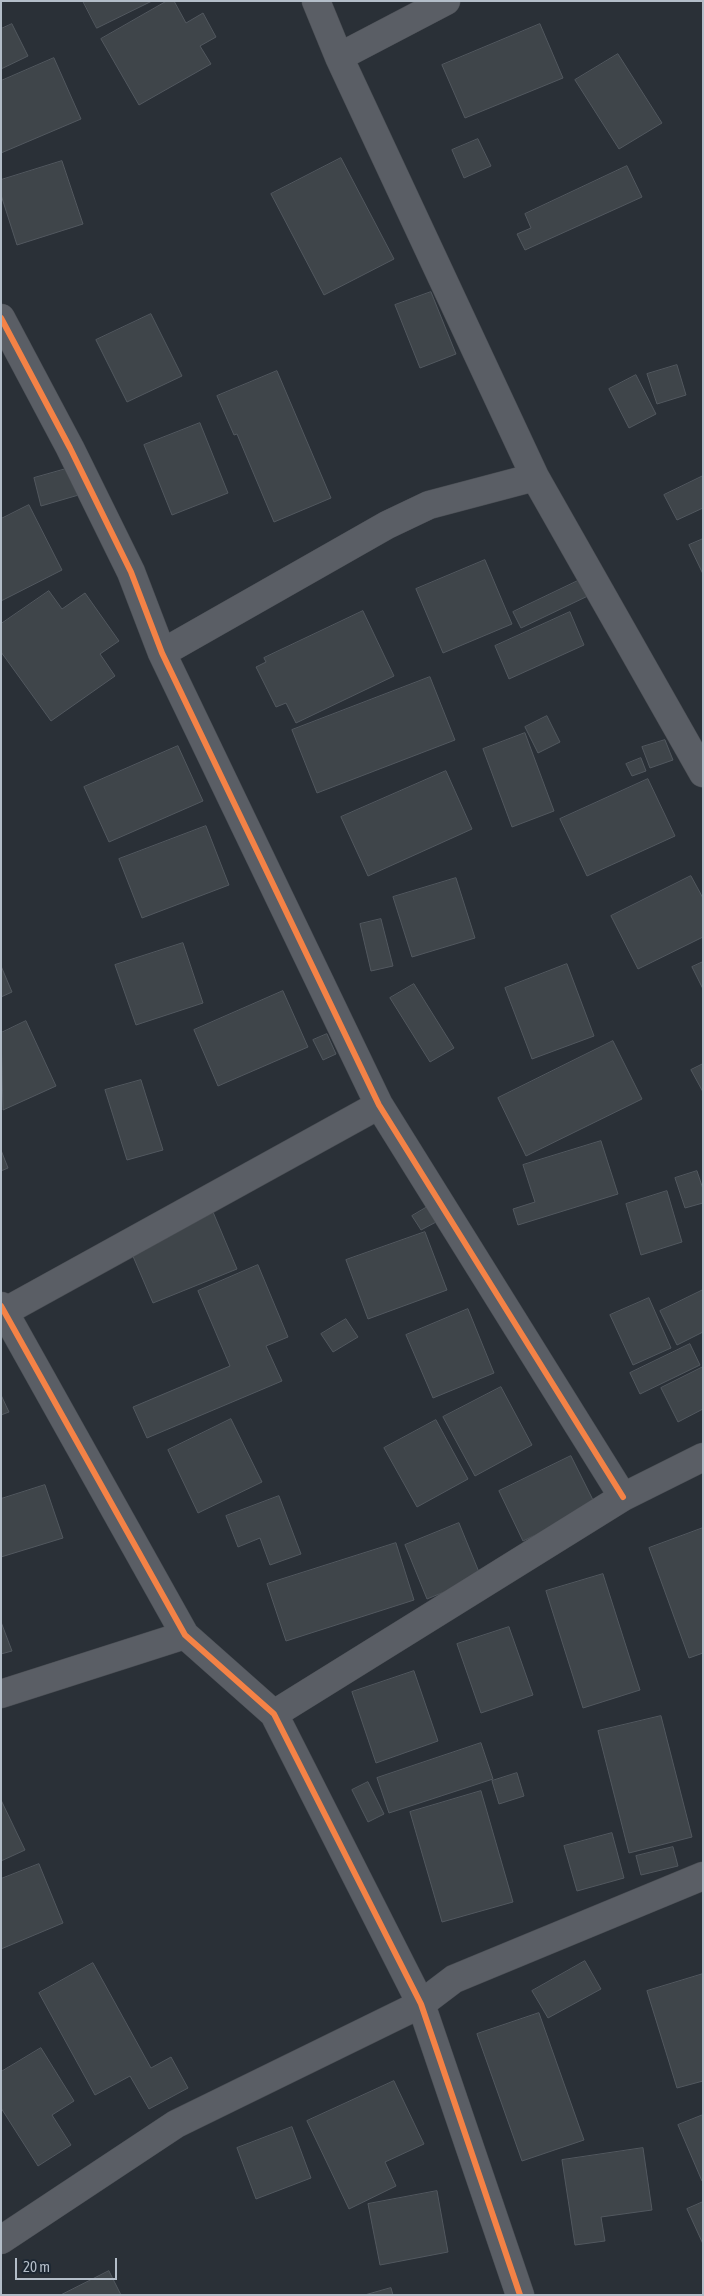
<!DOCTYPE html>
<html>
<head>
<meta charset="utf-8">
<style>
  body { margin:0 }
  #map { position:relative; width:704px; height:2296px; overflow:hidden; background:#2a3037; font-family:"Asap Condensed",sans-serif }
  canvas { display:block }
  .frame { position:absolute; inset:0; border:2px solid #b3bdc8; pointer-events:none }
  .scale { position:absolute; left:15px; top:2258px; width:102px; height:22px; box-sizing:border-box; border:2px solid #b3bdc8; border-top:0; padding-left:6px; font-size:15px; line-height:18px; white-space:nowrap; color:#b3bdc8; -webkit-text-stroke:4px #1d2732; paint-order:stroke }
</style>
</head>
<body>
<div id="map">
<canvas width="704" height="2296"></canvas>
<div class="frame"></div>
<div class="scale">20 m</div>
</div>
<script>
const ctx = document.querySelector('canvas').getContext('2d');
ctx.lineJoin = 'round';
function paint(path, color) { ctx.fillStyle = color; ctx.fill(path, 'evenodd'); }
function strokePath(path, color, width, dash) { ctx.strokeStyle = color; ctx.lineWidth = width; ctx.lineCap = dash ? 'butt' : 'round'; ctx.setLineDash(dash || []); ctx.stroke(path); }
const building = new Path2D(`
  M83,1H152L97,28Z
  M167,1H174L186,23L203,13L216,37L200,46L211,64L139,105L101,39Z
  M12,24L28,56L1,69V29Z
  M540,24L563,78L465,118L442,65Z
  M618,54L662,123L619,149L575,80Z
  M54,58L81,119L1,153V81Z
  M478,139L491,166L464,178L452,150Z
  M341,158L394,259L324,295L271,194Z
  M62,161L83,224L17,245L1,195V180Z
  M627,166L642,197L525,250L517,234L531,228L525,214Z
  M431,292L456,354L420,368L395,305Z
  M151,314L182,376L127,402L96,340Z
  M677,365L686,395L657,404L647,374Z
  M277,371L331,498L274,522L237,434L234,435L217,396Z
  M636,375L656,414L629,428L609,389Z
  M200,423L228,493L172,515L144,445Z
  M73,467L82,494L41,506L34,478Z
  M703,476V508L677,520L664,495Z
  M29,505L62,570L1,601V519Z
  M703,539V574L689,545Z
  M485,560L512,624L443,653L416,589Z
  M584,578L592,594L521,628L513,612Z
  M49,591L62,609L85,593L119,641L100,654L115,676L51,721L1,652V624Z
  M363,611L394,676L296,723L286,703L276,707L256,667L266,662L264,658Z
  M570,612L584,645L509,679L495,646Z
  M430,677L455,740L317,793L292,730Z
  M547,716L560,742L538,753L525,727Z
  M525,733L554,811L512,827L483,749Z
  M665,740L673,760L650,768L642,747Z
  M178,746L203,801L109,842L84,787Z
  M641,758L646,771L632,776L626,764Z
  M446,771L472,829L368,876L341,817Z
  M648,779L675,836L587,876L560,819Z
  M206,826L229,885L142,918L119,859Z
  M691,876L703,898V937L638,969L611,916Z
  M456,878L475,938L412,957L393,897Z
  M381,919L393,966L371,971L360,924Z
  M183,943L203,1003L136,1025L115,965Z
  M703,962V989L692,967Z
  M567,964L594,1036L532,1059L505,988Z
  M1,966L12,992L1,997Z
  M414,984L454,1048L430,1062L390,998Z
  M283,991L308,1047L218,1086L194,1030Z
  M26,1021L56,1086L3,1110L1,1033Z
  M327,1034L336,1054L323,1060L313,1040Z
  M613,1041L642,1099L526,1156L498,1098Z
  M703,1064V1092L691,1070Z
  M141,1080L163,1150L127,1160L105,1090Z
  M601,1141L618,1194L518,1225L513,1209L535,1202L523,1165Z
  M1,1150L8,1168L1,1171Z
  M697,1171L703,1189V1203L685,1208L675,1178Z
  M667,1191L682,1242L641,1255L626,1204Z
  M429,1206L438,1221L421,1230L412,1216Z
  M213,1212L237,1269L153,1303L129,1247Z
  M425,1232L447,1290L368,1319L346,1260Z
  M258,1265L288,1337L266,1346L282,1381L147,1438L133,1407L230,1366L198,1291Z
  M703,1290V1332L677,1345L660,1311Z
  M649,1298L671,1348L633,1365L610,1315Z
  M468,1309L494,1373L433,1398L406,1335Z
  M346,1319L358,1337L333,1352L321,1334Z
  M690,1344L700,1365L640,1394L630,1373Z
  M703,1367V1409L678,1422L661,1388Z
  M501,1387L532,1445L475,1476L443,1417Z
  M1,1395L9,1412L1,1415Z
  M231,1419L262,1482L198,1513L168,1450Z
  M436,1420L468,1479L417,1507L384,1448Z
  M571,1456L596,1506L523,1541L499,1491Z
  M45,1485L63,1538L1,1557V1499Z
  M279,1496L301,1554L270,1565L260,1538L238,1547L226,1516Z
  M459,1523L481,1577L427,1599L405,1545Z
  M703,1528V1653L689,1658L649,1548Z
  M396,1543L414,1600L286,1641L267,1584Z
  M603,1574L640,1690L583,1708L546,1591Z
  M1,1622L12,1651L1,1654Z
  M509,1627L533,1695L481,1713L457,1644Z
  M414,1671L438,1741L376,1763L352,1692Z
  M661,1716L692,1837L629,1853L598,1731Z
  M481,1743L493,1779L389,1813L377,1778Z
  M517,1773L524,1796L499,1804L492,1781Z
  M368,1782L384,1814L368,1822L352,1790Z
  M481,1791L513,1902L442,1922L410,1812Z
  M1,1800L25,1850L1,1861Z
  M612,1833L624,1878L577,1891L564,1846Z
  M673,1847L678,1866L641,1875L636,1856Z
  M39,1864L63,1923L1,1949V1879Z
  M585,1961L601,1989L548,2018L532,1991Z
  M93,1963L151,2068L171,2057L188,2088L149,2109L130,2076L95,2095L39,1993Z
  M703,1974V2081L677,2088L647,1991Z
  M539,2013L584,2140L522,2161L477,2034Z
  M41,2048L74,2101L52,2115L71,2145L38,2166L1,2108V2072Z
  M394,2081L424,2144L385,2162L396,2186L349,2209L307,2121Z
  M703,2115V2181H702L678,2125Z
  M292,2127L311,2178L256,2199L237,2148Z
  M643,2148L652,2210L601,2217L605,2241L575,2245L562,2160Z
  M437,2191L448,2252L380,2265L368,2204Z
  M703,2202V2244L687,2209Z
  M109,2271L121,2295H61Z
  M391,2288L393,2295H365Z`);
paint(building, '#3f454a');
strokePath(building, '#52585f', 1);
const minor = new Path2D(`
  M316,1L339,57L535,477L703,773
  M339,57L446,1
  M1,318L70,448L131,572L162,653L379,1105L623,1497
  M162,653L387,525L429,505L535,477
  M1,1306L185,1635L274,1714L421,2004L520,2295
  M4,1312L379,1105
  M1,1694L185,1635
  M274,1714L623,1497L703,1457
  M1,2240L176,2124L421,2004L454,1979L703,1876`);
strokePath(minor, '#484c52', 29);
strokePath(minor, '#5a5e65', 28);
strokePath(new Path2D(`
  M1,318L70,448L131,572L162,653L379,1105L623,1497
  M1,1306L185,1635L274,1714L421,2004L520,2295`), '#f48246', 6);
</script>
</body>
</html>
